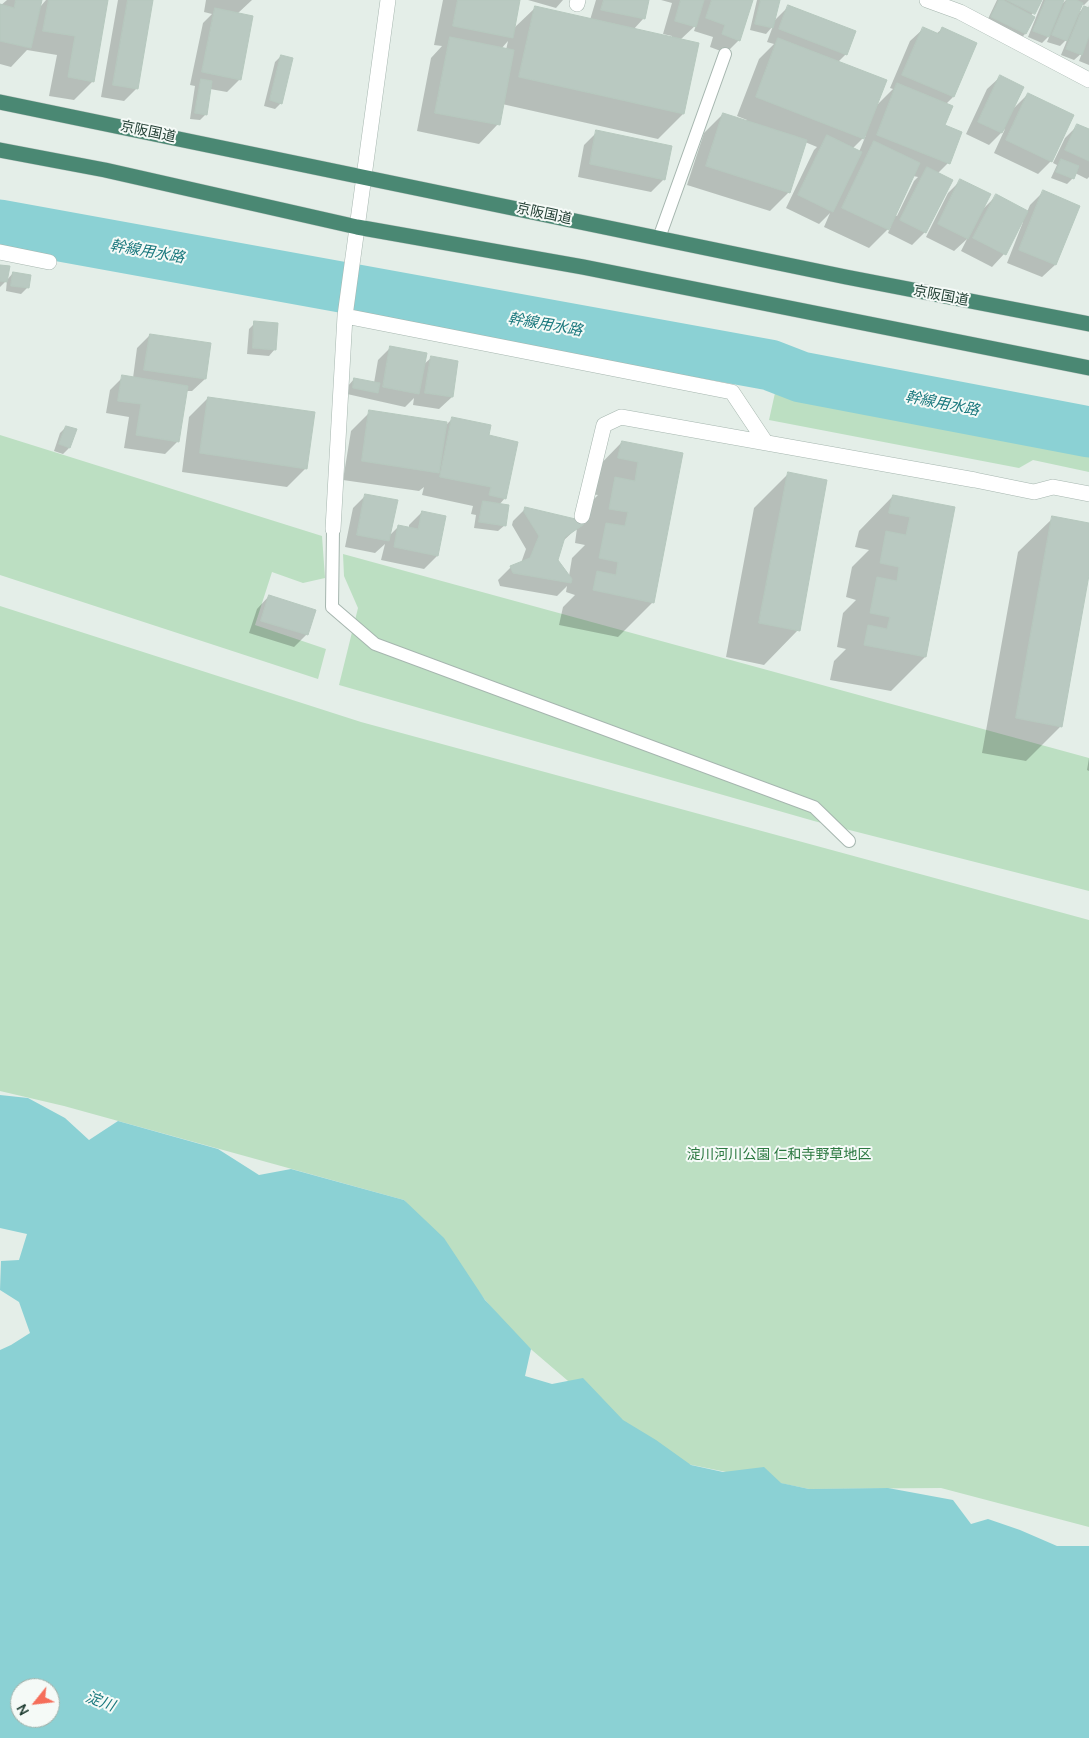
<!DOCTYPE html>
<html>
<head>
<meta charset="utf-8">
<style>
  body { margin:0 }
  #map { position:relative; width:1089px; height:1738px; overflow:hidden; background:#e4eee8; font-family:Manrope,sans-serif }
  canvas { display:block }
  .north { position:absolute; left:10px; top:1678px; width:50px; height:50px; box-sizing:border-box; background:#f5faf7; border:1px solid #a1b0a9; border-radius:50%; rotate:241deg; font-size:14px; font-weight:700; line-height:20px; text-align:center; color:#234035 }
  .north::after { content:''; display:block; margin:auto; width:18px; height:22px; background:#f56e5a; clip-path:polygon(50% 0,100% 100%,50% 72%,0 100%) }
</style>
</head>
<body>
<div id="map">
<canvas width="1089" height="1738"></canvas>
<div class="north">N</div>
</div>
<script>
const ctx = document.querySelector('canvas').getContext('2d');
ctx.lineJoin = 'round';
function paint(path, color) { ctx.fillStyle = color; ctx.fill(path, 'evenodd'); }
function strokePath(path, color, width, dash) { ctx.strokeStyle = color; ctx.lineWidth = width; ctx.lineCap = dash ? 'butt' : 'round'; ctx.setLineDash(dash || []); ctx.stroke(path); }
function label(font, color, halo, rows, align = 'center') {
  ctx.font = font + ' Manrope,"Noto Sans JP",sans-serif'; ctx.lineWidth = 4; ctx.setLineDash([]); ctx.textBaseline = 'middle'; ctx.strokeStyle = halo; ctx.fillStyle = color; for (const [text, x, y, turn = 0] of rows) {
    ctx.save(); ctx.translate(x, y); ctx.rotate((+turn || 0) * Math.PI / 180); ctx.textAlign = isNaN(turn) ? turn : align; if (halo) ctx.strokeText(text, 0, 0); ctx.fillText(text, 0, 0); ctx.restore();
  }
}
paint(new Path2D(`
  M775,393L1089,453V472L1033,460L1019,468L769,420Z
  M0,435L322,536L325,578L303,583L272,572L255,625L326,649L318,679L0,575Z
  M343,554L1089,758V891L814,821L339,685L358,608L344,576Z
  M0,606L361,722L1089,920V1527L941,1488L809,1489L658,1458L512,1333L404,1200L64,1106L0,1091Z`), '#bcdfc2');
paint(new Path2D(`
  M0,1095L28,1098L65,1118L89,1140L118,1121L218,1149L259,1175L291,1169L404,1200L444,1238L485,1300L531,1349L525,1376L552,1384L583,1378L623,1420L656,1440L691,1465L723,1472L764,1467L781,1483L809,1489L888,1488L953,1500L971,1524L988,1519L1020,1530L1057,1546H1089V1738H0V1350L11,1345L30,1333L19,1302L0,1290L1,1261L19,1260L27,1234L0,1228ZM20,1688H50V1718H20Z`), '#8bd1d4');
paint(new Path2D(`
  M7,0H41L40,7L46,0H107L93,81L74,100L49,96L57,55L27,50L11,67L0,64V6Z
  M118,0H152L137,88L124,101L101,97Z
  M206,0H252L237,14L240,79L227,92L210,89L206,114L200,120L190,119L195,86L190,85L203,23L212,14L204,12Z
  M443,0H519L513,29L535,8L590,20L596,0H648L643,19L633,30L672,38V36L663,34L672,3L661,0H752L739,40L726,53L710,47L713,37L694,31L696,25L680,40L698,44L683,114L658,139L502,104L498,124L479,144L417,131L431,58L442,46L434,45ZM508,41L506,50L501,49Z
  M528,0H563L556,8Z
  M757,0H778L773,22L789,6L846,54L837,63L875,107L893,89L890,88L910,41L923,29L936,34L942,29L975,43L953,97L946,104L943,126L948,163L938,173L925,232L912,245L888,233L891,226L869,248L824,227L830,213L819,224L786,208L814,150L817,147L805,142L789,192L770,211L687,185L704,133L723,114L747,122V120L737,116L759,59L774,44L767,42L773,26L766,34L750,30ZM866,135L859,152L852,149ZM913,176L918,177L914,181L897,216L895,215Z
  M997,0H1040L1031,16L1033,17L1025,34L1019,40L986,23Z
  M1043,0H1063L1060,6L1066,0H1089L1084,5L1081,4L1076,16L1084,7L1088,9L1089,5V65L1079,61L1082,53L1074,60L1061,55L1068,38L1060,46L1047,42L1050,35L1042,43L1028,37Z
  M281,56V103L275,109L264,106L275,62Z
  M1000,77L1012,110L1028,94L1051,161L1038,174L994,153L1005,129L989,145L966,134L987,89Z
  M1078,125L1089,131V177L1087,179L1075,173L1073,178L1067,184L1051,178L1057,165L1053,163L1065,138Z
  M597,132L664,179L651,192L578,177L584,145Z
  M960,181L982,210L996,196L1027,212L1030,205L1043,192L1078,206L1055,265L1042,277L1007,263L1023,222H1021L1004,254L992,267L961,251L967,239L954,251L926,237L948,193Z
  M0,266L6,281L13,273L27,288L21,294L6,291L7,280L0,287Z
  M255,323L275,349L269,356L247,354L249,329Z
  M150,335L205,379L192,391H186L178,441L165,454L124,448L129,417L106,413L110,390L123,377L133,378L137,348Z
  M391,347L423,365L431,358L452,397L439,409L413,405L414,398L405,407L347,394L348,386L354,379L374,383L378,360Z
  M208,398L306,468L287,487L182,472L189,417Z
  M370,412L445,426L452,419L488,436L505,498L499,505L505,525L498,531L474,528L476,515L471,514L473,506L422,495L424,487L419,491L343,480L351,431Z
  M66,427L69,448L63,454L54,451L60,433Z
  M622,442L682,454L653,602L618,637L559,625L563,607L575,595L566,592L567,586L557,596L500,586L498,580L511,567L521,563L526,549L512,525L513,521L526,508L579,521L580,513L598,495L584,493L588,477ZM577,528L575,543L585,545L572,558L569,576L556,560L562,542Z
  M788,474L798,630L764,665L726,657L754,508Z
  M366,495L389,536L398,527L409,529V525L422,512L445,517L437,556L424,569L381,560L385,544L375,553L345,547L353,508Z
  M893,496L954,508L925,657L891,691L830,680L834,661L846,649L837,647L843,613L856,600L846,597L852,567L869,550L855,547L859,531Z
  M1053,518L1089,524V568L1061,726L1026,761L982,753L1018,552Z
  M269,596L307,634L294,647L249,633L257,609Z
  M1089,758V771L1087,770Z`), '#0003');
strokePath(new Path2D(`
  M0,225L770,365L801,377L1089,432`), '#8bd1d4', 51);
const building = new Path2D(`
  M16,0H42L31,48L0,41V4L14,8Z
  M49,0H108L94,82L68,77L75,36L43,31Z
  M128,0H153L138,89L113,85Z
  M458,0H520L513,38L453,26Z
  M604,0H649L645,19L601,10Z
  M681,0H704L696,27L675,21Z
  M712,0H753L740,41L722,34L725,25L706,18Z
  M761,0H780L773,28L755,24Z
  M999,0H1003L1035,17L1026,34L991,17Z
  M1007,0H1042L1035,14Z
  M1046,0H1064L1049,37L1033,31Z
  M1067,0H1076L1083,3L1067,41L1052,35Z
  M788,5L856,31L847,55L779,29Z
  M535,6L699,43L684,114L519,77Z
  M1084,6L1089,8V36L1082,55L1066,49Z
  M215,8L253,16L241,80L202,72Z
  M923,27L939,34L942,27L977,43L954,97L902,75Z
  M450,37L514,50L500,125L435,113Z
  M778,38L887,80L864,139L756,97Z
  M281,55L293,58L282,104L270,100Z
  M1000,75L1024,87L1002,133L978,122Z
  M201,79L212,81L207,115L195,113Z
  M897,83L953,106L945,125L962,132L950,164L877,135Z
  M1028,93L1074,115L1052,162L1006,140Z
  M723,113L807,140L790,193L706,166Z
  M1077,124L1089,129V161L1065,150Z
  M596,130L672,146L665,180L590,164Z
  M827,135L862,152L833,212L798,195Z
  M874,141L920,163L889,230L842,208Z
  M1061,159L1079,166L1074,179L1056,172Z
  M927,167L953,180L926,233L900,220Z
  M960,179L991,194L968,239L938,224Z
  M1043,190L1080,206L1056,265L1019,250Z
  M996,194L1028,211L1006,255L973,238Z
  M0,265L10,266L7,282L0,281Z
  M13,272L31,275L29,288L11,286Z
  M254,321L278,323L276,350L253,348Z
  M150,334L211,343L206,379L144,370Z
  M390,346L427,353L419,394L383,387Z
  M431,356L458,361L453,397L425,393Z
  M122,375L188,386L179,442L136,435L141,404L118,401Z
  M354,378L380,383L378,393L353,388Z
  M208,397L315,412L307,469L200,453Z
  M369,410L447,422L439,473L362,461Z
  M452,417L491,425L489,435L518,442L506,499L489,495L491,487L440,477Z
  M66,426L77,429L70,448L59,444Z
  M622,441L683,453L654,603L593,590L597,571L616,575L618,562L599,558L606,523L625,526L628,512L609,509L615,477L635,481L638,462L618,458Z
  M788,472L827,480L800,631L759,623Z
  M365,494L398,500L389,541L357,535Z
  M893,495L955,507L926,657L864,645L868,625L887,629L890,617L870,613L877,577L897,581L899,567L880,563L886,531L906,535L910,517L889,513Z
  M483,501L509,505L506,526L479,522Z
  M525,507L584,521L583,525L565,537L558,560L572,579L571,583L513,573L510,566L530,558L539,536L524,512Z
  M422,511L446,516L438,556L394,547L398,525L418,529Z
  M1052,516L1089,523V575L1062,727L1016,718Z
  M269,595L316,610L308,635L261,621Z`);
paint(building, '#b9c9c1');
strokePath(building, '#b6c8be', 1);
const service = new Path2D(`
  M659,238L725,54
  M333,529L332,607L375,644L814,807L849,841`);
const minor = new Path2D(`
  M927,0L960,12L1089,80
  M577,4L578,0
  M0,252L49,262
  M345,316L732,392L766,443
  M582,516L604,425L621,417L975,480L1034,492L1053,487L1089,494
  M333,529L345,316L388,0`);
const trunk = new Path2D(`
  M0,102L846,277L1089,324
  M0,150L105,170L357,227L583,267L1089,368`);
strokePath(service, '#a6b6af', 14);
strokePath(minor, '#a6b6af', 16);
strokePath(trunk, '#c1cac6', 16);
strokePath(service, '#fff', 12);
strokePath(minor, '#fff', 15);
strokePath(trunk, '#4a8873', 15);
label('14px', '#234035', '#f5faf7', [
  ["京阪国道",148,132,12],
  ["京阪国道",544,214,12],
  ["京阪国道",941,296,11]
]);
label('14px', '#2b7840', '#f5faf7', [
  ["淀川河川公園 仁和寺野草地区",779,1155]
]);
label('italic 15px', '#1b797e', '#f5faf7', [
  ["幹線用水路",147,252,10],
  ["幹線用水路",545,325,10],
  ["幹線用水路",942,404,11],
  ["淀川",100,1702,20]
]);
</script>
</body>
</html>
